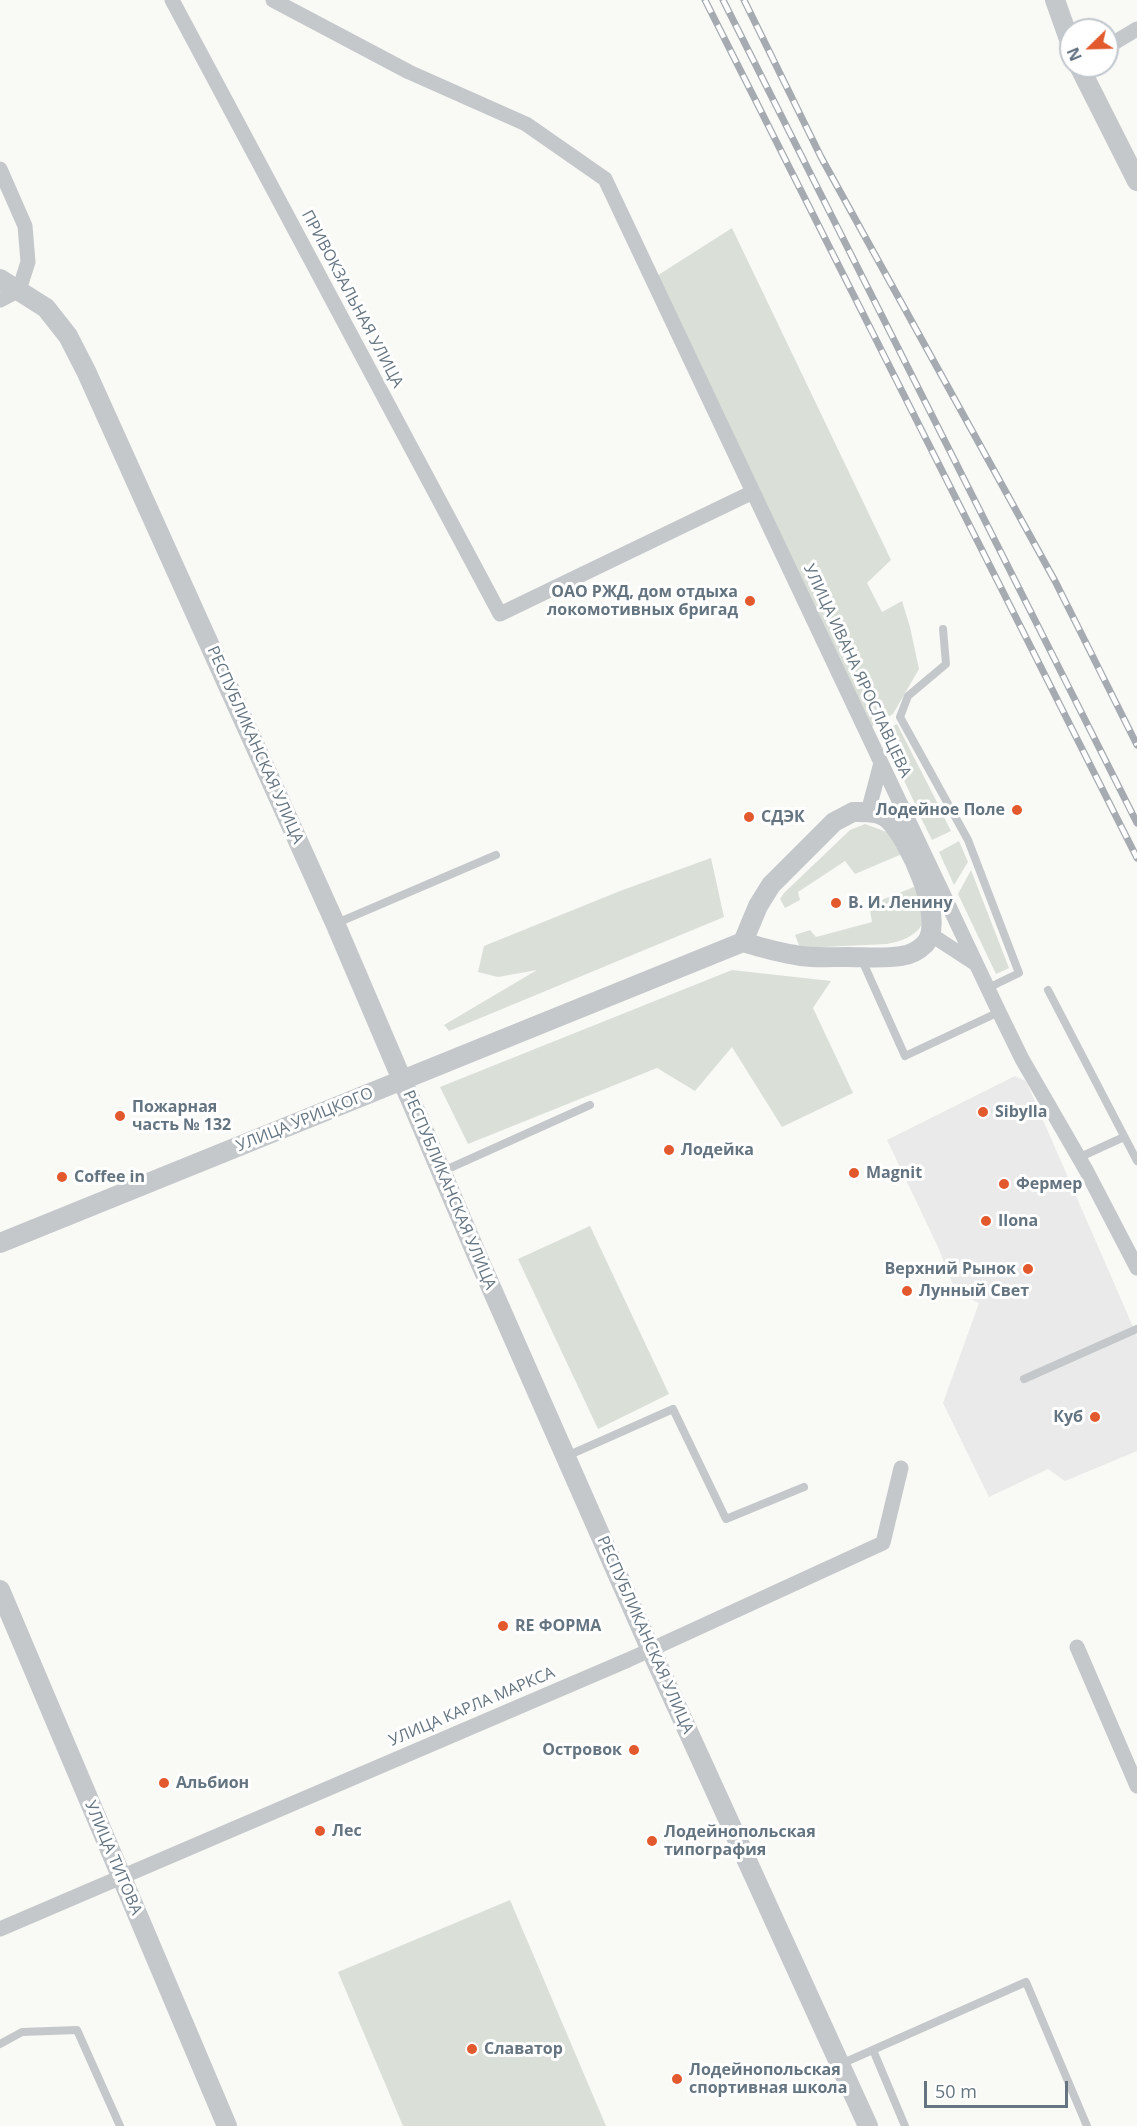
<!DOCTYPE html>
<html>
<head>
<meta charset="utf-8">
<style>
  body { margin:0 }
  #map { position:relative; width:1137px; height:2126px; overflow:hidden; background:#f9f9f6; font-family:"Open Sans",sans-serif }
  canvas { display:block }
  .north { position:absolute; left:1059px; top:18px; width:60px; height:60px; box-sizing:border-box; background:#fff; border:2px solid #c1c7cd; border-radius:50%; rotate:247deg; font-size:16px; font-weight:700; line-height:24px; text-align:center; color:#647481 }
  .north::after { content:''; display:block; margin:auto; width:21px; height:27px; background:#e2592d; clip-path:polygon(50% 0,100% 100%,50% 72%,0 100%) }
  .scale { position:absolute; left:924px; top:2081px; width:144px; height:27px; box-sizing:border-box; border:3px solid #647481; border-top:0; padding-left:8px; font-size:18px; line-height:21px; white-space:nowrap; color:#647481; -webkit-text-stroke:4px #fff; paint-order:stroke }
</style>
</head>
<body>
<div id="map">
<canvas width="1137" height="2126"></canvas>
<div class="north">N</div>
<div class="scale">50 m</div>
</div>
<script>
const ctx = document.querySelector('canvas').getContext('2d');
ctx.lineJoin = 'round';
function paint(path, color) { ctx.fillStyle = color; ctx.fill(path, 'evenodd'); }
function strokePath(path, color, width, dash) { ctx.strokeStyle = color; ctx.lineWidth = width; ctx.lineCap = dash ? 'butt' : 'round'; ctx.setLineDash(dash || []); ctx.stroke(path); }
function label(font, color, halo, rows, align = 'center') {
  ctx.font = font + ' "Open Sans",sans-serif'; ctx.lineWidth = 6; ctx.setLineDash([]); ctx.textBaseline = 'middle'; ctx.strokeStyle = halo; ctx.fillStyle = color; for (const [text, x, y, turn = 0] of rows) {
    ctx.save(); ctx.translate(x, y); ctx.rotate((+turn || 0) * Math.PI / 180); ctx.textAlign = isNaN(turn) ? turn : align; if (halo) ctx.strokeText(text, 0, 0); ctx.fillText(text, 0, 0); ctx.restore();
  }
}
paint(new Path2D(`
  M1015,1076L1026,1081L1137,1336V1451L1065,1481L1048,1469L989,1497L943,1403L979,1303L956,1292L938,1247L887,1140Z`), '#e9eae9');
paint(new Path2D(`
  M732,228L891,560L867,583L882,612L902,601L910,627L919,669L893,714L866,730L652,279Z
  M897,724L941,810H918L881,732Z
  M944,817L951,831L932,840L921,818Z
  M865,824L887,832L902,854L855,874L845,861L798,892L800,900L785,908L780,899L784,893L850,830Z
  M959,841L968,862L954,885L939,852Z
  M711,858L724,917L449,1031L444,1025L537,970L498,977L478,972L484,946L620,891Z
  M971,870L1009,968L996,974L958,894Z
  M914,887C917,894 922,902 924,909C928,932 904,941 887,944L803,948L799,945L795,935L810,930L816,937L872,922L869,905Z
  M732,970L831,981L813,1008L853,1093L782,1127L732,1047L695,1091L657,1068L468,1144L440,1087Z
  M590,1226L669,1394L598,1429L518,1259Z
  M510,1900L606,2126H403L338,1972Z`), '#dae0d7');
strokePath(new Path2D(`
  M943,629L946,664L908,696L900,717L968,840L1019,973L988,988
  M337,923L496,855
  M861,958L905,1056L999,1012
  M1048,990L1137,1161
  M1078,1158L1124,1137
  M441,1172L590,1105
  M1024,1379L1137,1329
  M567,1456L673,1409L726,1519L804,1487
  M0,2044L22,2032L77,2030L120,2126
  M873,2050L905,2126
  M841,2064L1026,1982L1087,2126`), '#c4c8cb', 8);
strokePath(new Path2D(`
  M172,0L500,614L753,492
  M273,0L409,72L526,124L605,179L999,1012L1022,1059L1086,1170L1137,1268
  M1107,47L1137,29
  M0,169L25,226L28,262L19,290L0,300
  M868,812L881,763
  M930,934L976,964
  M1077,1647L1137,1786
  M0,1929L628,1660L883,1543L901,1468`), '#c4c8cb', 15);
strokePath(new Path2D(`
  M1055,0L1071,45
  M1079,66L1137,181
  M0,279L46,308L68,336L86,371L335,923L479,1260L650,1648L868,2126
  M853,812C865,812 879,811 888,819C908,837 947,921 925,944C919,950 910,955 901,956C884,959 864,957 846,957C831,957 815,958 801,956C781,953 762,948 743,942L758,906L771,885L834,822Z
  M0,1243L743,942
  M0,1590L227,2126`), '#c4c8cb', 20);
const rail = new Path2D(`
  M705,0L1137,858
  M723,0L1137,823
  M744,0L821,157L1055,581L1137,745`);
strokePath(rail, '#a5abb1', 7);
strokePath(rail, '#fff', 4.5, [14]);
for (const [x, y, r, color] of [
  [750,601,6,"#e2592d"],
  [1017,810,6,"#e2592d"],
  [749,817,6,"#e2592d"],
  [836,903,6,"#e2592d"],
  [983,1112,6,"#e2592d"],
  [120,1116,6,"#e2592d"],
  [669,1150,6,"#e2592d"],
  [854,1173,6,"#e2592d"],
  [62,1177,6,"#e2592d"],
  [1004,1184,6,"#e2592d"],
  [986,1221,6,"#e2592d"],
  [1028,1269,6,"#e2592d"],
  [907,1291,6,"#e2592d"],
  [1095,1417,6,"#e2592d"],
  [503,1626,6,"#e2592d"],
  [634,1750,6,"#e2592d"],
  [164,1783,6,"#e2592d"],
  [320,1831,6,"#e2592d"],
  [652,1841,6,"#e2592d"],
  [472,2049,6,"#e2592d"],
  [677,2079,6,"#e2592d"]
]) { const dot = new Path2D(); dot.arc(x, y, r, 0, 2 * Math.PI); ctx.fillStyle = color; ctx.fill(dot); strokePath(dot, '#fff', 2); }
label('16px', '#647481', '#fff', [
  ["ПРИВОКЗАЛЬНАЯ УЛИЦА",352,299,62],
  ["УЛИЦА ИВАНА ЯРОСЛАВЦЕВА",857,671,65],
  ["РЕСПУБЛИКАНСКАЯ УЛИЦА",255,745,66],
  ["УЛИЦА УРИЦКОГО",305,1120,-22],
  ["РЕСПУБЛИКАНСКАЯ УЛИЦА",449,1190,67],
  ["РЕСПУБЛИКАНСКАЯ УЛИЦА",645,1635,66],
  ["УЛИЦА КАРЛА МАРКСА",472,1707,-23],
  ["УЛИЦА ТИТОВА",113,1858,67]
]);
label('bold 16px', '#647481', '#fff', [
  ["ОАО РЖД, дом отдыха",738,592,"right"],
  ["локомотивных бригад",738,610,"right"],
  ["Лодейное Поле",1005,810,"right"],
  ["СДЭК",761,817],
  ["В. И. Ленину",848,903],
  ["Пожарная",132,1107],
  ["часть № 132",132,1125],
  ["Sibylla",995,1112],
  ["Лодейка",681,1150],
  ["Magnit",866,1173],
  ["Coffee in",74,1177],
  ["Фермер",1016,1184],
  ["Ilona",998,1221],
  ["Верхний Рынок",1016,1269,"right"],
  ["Лунный Свет",919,1291],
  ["Куб",1083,1417,"right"],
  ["RE ФОРМА",515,1626],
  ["Островок",622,1750,"right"],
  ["Альбион",176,1783],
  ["Лес",332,1831],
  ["Лодейнопольская",664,1832],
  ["типография",664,1850],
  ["Славатор",484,2049],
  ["Лодейнопольская",689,2070],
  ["спортивная школа",689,2088]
], 'left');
</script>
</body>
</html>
